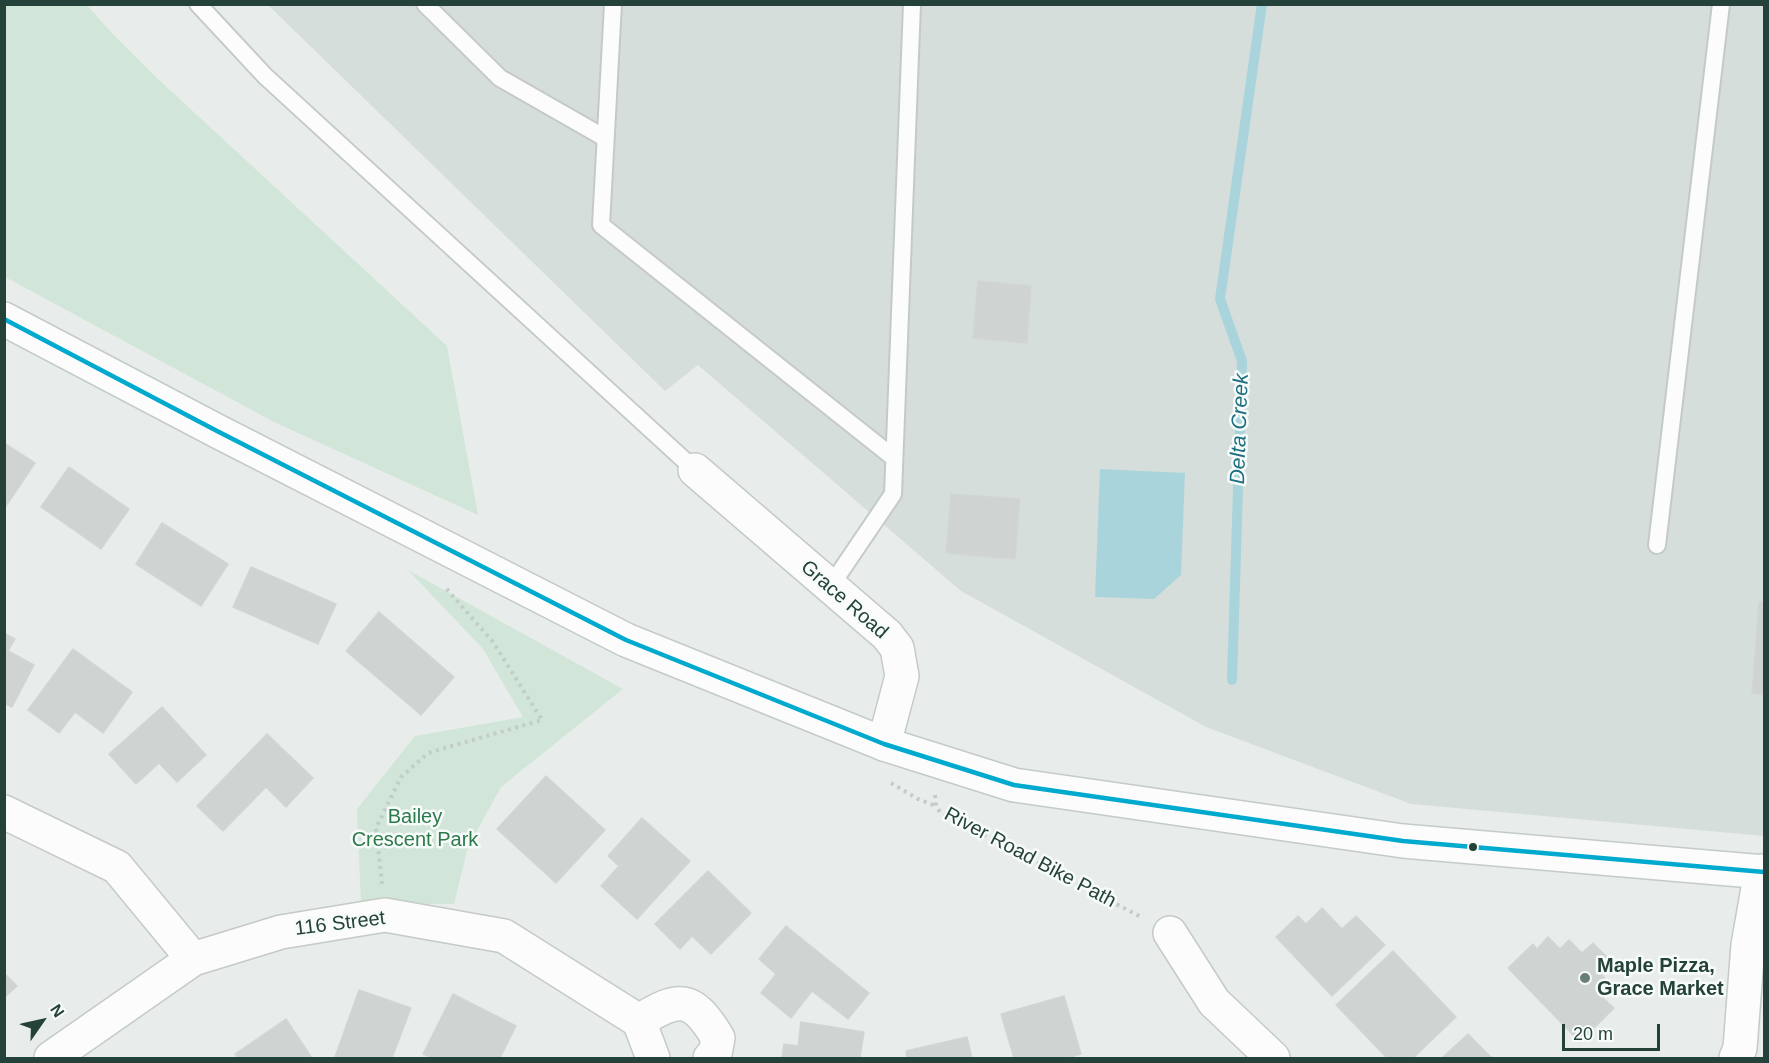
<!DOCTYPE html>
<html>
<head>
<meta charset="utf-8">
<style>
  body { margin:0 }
  #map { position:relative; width:1769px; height:1063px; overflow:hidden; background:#e8edeb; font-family:Arial,sans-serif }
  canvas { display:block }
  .frame { position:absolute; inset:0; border:6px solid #24423a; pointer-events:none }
  .north { position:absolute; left:12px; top:991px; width:60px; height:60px; -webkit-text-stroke:4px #f7fbf9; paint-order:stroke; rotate:56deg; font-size:16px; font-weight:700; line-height:24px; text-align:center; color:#24423a }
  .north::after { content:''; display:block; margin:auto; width:21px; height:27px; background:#24423a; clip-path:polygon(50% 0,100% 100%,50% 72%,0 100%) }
  .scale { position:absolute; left:1562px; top:1024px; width:98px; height:27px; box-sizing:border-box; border:3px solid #24423a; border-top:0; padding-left:8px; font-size:18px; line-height:21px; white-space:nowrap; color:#24423a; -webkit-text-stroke:4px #f7fbf9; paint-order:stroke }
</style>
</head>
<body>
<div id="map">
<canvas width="1769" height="1063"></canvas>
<div class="frame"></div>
<div class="north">N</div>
<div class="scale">20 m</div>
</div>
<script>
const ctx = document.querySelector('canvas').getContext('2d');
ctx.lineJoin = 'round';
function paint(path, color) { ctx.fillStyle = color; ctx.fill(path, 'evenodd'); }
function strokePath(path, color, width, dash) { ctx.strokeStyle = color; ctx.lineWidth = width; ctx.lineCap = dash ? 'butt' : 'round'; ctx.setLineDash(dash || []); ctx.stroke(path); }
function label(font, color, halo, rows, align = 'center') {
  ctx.font = font + ' Arial,sans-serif'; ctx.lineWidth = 5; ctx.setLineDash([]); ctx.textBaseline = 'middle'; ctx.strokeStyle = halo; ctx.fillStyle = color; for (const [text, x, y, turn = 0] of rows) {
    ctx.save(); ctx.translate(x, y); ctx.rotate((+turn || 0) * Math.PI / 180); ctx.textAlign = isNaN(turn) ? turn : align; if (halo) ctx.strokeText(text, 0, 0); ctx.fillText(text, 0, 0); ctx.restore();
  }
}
paint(new Path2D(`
  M268,5H1764V836L1411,804L1206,727L961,591L698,365L665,391Z`), '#d6dedb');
paint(new Path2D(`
  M4,5H87L109,30L158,79L447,346L478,515L274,422L5,277Z
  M408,570L623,689L501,787L468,847L454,904H361L357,809L415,736L523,717L483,649Z`), '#d1e6d8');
paint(new Path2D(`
  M1100,469L1185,473L1181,575L1154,599L1095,597Z`), '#a9d4db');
strokePath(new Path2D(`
  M1232,680L1242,361L1220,299L1262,4`), '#a9d4db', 10);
const building = new Path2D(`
  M978,281L1031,286L1027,343L973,338Z
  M4,443L35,463L4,509Z
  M69,467L129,509L101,549L41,507Z
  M951,494L1020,499L1015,559L946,553Z
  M162,523L228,564L201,606L136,564Z
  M251,567L336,604L318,644L233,607Z
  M1759,602L1764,603V695L1752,693Z
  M379,612L454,677L421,715L346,651Z
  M4,633L15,639L8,651L34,665L12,707L4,703Z
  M73,649L132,692L103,733L75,712L59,733L28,710Z
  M162,707L206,755L177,782L159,763L136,784L109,754Z
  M267,734L313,778L286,807L266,787L223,831L197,806Z
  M546,776L605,830L556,883L497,829Z
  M642,818L690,861L637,919L601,886L619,866L608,856Z
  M708,871L751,913L711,954L692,936L680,949L655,924Z
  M1322,908L1342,929L1356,916L1385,945L1332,996L1276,937L1298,916L1306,924Z
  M786,926L869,993L848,1019L812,991L791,1018L761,993L776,974L759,959Z
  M1548,937L1560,949L1569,940L1582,953L1593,943L1614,964L1602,975L1614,988L1603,998L1614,1008L1580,1042L1508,968L1533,944L1537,949Z
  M1393,951L1456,1017L1413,1058H1387L1336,1005Z
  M4,973L17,986L4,998Z
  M359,990L411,1008L392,1058H340L335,1057Z
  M453,994L516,1026L500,1058H433L423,1054Z
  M1064,996L1081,1054L1066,1058H1014L1001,1014Z
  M286,1019L312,1058H238L235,1054Z
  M801,1022L864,1032L860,1058H782L784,1044L798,1046Z
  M1468,1034L1492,1058H1442Z
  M967,1037L972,1058H907L906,1051Z`);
paint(building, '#cfd4d2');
strokePath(building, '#d1d6d4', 1.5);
const lane = new Path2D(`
  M198,4L265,76L695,470
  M425,4L500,78L605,138
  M613,4L601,225L894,458
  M1657,545L1721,4
  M830,587L893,494L912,4`);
const street = new Path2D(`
  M695,470L887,635L897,648L902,676L884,744
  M4,812L117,867L193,959
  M1170,933L1214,1002L1273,1058
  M639,1021C679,996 692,995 718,1038L715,1054L710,1058
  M51,1058L193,959L281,932L385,915L504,936L639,1021L653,1058
  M1736,1058L1740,1048L1748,945L1761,871`);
const secondary = new Path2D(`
  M4,319L217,431L626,640L884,744L1014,785L1403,841L1764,872`);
strokePath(lane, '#c5cac8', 20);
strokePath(street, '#c5cac8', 36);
strokePath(secondary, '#c3cbc8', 36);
strokePath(new Path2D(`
  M891,783L918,799L936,806
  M935,795L936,806L940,812L1143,918
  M382,884L376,828L401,777L428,753L542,720L493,642L445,587`), '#c3ccca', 4, [3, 4.5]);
strokePath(lane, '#fcfcfc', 16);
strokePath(street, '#fcfcfc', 33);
strokePath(secondary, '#fcfcfc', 33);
strokePath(new Path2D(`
  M4,319L217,431L626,640L884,744L1014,785L1403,841L1764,872`), '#00a9ce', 4.5);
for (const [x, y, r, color] of [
  [1473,847,5,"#24423a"],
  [1585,978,6,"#697e78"]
]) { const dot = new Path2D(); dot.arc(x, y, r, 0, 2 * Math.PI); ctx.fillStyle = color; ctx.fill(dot); strokePath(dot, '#f7fbf9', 2); }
label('20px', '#24423a', '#f7fbf9', [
  ["Grace Road",844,600,41],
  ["River Road Bike Path",1030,858,28],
  ["116 Street",340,924,-7]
]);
label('20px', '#2d7a4b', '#f7fbf9', [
  ["Bailey",415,817],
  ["Crescent Park",415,840]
]);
label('bold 20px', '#24423a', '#f7fbf9', [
  ["Maple Pizza,",1597,966],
  ["Grace Market",1597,989]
], 'left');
label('italic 21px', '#1c6f80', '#f7fbf9', [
  ["Delta Creek",1240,429,-88]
]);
</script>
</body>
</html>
